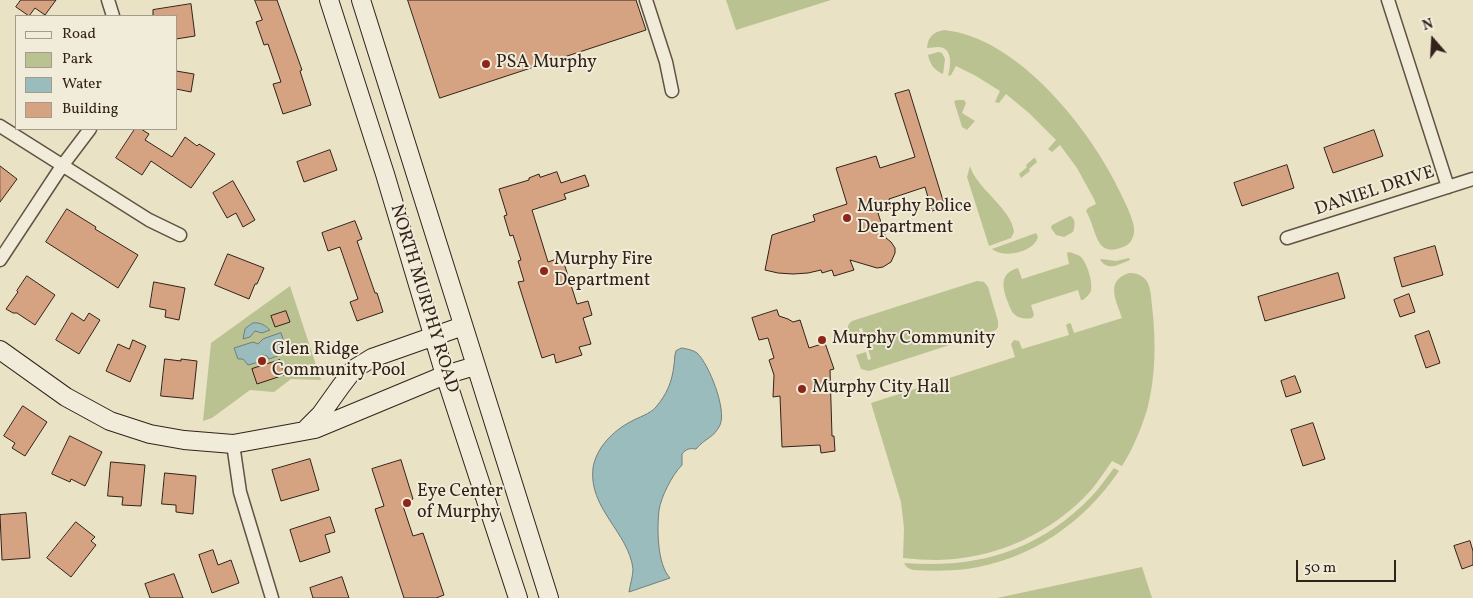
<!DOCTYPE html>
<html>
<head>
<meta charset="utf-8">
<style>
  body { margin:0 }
  #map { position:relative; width:1473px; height:598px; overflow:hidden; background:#e9e2c4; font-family:Vollkorn,serif }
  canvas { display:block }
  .legend { position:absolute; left:15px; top:15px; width:162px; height:115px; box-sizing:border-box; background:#f1ecd9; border:1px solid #a59b8d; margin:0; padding:6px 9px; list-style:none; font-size:15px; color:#33221a }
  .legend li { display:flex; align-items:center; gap:10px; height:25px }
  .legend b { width:25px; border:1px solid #a59b8d }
  .north { position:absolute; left:1408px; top:15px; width:50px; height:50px; -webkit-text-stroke:4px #f1ecd9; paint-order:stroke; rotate:341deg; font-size:14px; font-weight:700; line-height:20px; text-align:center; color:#33221a }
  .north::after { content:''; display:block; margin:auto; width:18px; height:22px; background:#33221a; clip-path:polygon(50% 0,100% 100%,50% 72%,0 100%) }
  .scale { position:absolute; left:1296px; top:560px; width:100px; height:22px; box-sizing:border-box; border:2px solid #33221a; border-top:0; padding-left:6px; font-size:15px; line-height:18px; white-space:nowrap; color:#33221a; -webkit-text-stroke:4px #f1ecd9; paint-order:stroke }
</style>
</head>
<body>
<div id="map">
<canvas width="1473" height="598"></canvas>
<ul class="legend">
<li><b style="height:6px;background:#f1ecd9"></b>Road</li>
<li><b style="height:14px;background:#bbc291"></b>Park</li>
<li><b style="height:14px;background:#9abcbd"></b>Water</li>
<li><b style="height:14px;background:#d5a381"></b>Building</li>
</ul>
<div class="north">N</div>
<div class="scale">50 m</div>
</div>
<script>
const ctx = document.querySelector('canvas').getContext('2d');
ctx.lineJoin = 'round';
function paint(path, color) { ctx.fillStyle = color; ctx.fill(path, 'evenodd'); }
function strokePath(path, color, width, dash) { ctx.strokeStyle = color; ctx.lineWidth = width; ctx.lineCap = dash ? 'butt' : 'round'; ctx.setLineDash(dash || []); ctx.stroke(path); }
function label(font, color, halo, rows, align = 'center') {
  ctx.font = font + ' Vollkorn,serif'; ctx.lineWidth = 4; ctx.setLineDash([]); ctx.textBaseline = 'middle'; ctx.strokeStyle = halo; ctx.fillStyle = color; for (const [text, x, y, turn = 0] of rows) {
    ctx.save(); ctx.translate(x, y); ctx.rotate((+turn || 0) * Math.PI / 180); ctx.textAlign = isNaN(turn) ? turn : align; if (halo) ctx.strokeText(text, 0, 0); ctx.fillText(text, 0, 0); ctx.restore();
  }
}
paint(new Path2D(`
  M726,0H831L736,30Z
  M944,30C1018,37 1092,131 1121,194C1125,203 1136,223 1134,233C1133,240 1129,245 1123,247C1099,257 1097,237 1091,222C1090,218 1088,215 1086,211L1088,208L1096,204L1094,199L1077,168L1060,145L1052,152L1048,149L1056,140L1029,113L1006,94L999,103L995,102L1000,91L976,76L956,66L951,75L948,76C951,66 953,48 939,47C935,47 930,48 927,48C928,37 933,32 944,30Z
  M938,52L942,53L945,59L943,74C934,70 930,64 928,55Z
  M958,100H964L966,103L962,113L975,121L967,130L962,127L954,101Z
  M1034,158H1035L1037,162L1029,169L1030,171L1021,178L1019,174L1027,167L1026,165Z
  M970,166C976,188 1012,209 1014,232L1011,238L989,246L967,177Z
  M1070,216C1076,218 1075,227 1073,232L1064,237L1056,235L1051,228L1052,225Z
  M1036,233L1038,237C1034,252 1004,259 992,249Z
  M1068,252C1073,253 1076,254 1080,256C1087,262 1093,282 1091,291C1089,295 1086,297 1083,300H1081L1078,290L1031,305L1034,315L1032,318C1026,319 1019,319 1014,314C1010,310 1009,304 1007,300C1002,286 1000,273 1018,268L1022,279L1069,264L1067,254Z
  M1129,258L1130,260C1119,264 1109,272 1100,260L1102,259L1116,261Z
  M1129,273C1135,273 1141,274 1146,280C1151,287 1151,297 1152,306C1156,340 1156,376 1147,410C1141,429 1133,449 1122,466L1112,461C1106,470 1099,480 1092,489C1053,533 996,559 937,560C926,560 914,559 903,558L904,528L901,502L871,403L1015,357L1011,344L1014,340L1019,341L1022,349L1069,335L1066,325L1069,323L1071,324L1074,333L1122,318C1117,302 1104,281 1129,273Z
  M977,281L984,282L988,287L998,321V327L996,330L869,371L861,369L856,355L866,352L868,360L871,359L862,328L859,329L861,337L851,340C848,333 845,326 852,321Z
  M290,286L321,380L291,379L274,392L250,390L212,418L203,421L211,343Z
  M1114,468L1119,471C1084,523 1030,560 967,569C949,571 931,571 913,570C909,569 906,567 904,563C977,569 1038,551 1090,498C1099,489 1106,478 1114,468Z
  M1142,567L1152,598H997Z`), '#bbc291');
const water = new Path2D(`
  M253,323C260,322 265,325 270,330L262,333L255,331L250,337L243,339L245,329Z
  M281,333L285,344L280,348V355L269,359L267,356L262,355L259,358V362L248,365L243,359H238L234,348L253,342L258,344L263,339Z
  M682,348C687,349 693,350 697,353C709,364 727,410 720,425C714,438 705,438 696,449C689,448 686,449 682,454V465C672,475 661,497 659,510C657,529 657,564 670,578L629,592C630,585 633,576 633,569C629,533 588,508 593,468C596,448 613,431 630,422C639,417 650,414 656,407C667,394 672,382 674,365C675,360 674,356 676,351Z`);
paint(water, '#9abcbd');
strokePath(water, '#717e7c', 1);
const building = new Path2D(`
  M21,0H56L45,15L35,8L29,16L16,7Z
  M255,0H277L302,70L300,71L311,105L283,114L273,84L281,82L268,44L264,45L256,22L262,20Z
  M408,0H636L646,30L440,98Z
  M191,4L195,36L176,39V16H153V10Z
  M176,71L194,74L191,92L176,89Z
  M909,90L945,207L932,211L925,187L889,199L892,208L878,213L886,238L891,242L895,248V253L891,262L883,267L877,268L850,260L854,270L834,276L832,270L822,273L821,270L808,273L793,274L778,273L765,270L772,235L815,221L813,215L847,204L836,168L876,156L880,168L915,157L895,94Z
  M135,129H141L149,134L145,140L172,157L185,137L197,146L199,144L215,154L191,188L151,161L142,175L116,158Z
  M1374,130L1383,156L1333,173L1324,148Z
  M330,150L337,170L304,182L297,162Z
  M1287,165L1294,188L1242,206L1234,183Z
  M0,166L17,179L0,202Z
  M557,172L561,183L585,175L589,186L564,194L566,199L532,210L548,262L562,257L577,304L588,301L592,315L583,318L591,344L579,347L582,355L556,363L554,354L542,358L518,282L524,281L518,261L521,260L513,235L510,236L504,216L507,215L499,189L529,180V178L539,174L540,177Z
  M233,181L255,220L243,227L236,213L227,218L213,193Z
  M67,209L96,227L95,229L138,255L118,288L46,242Z
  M355,221L362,239L357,241L375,293H377L383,312L357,321L350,302L358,299L340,247L328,251L322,233Z
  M1435,246L1443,275L1402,287L1394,258Z
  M228,254L264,268L257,284H255L249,299L215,285Z
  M1338,273L1345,298L1265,321L1258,297Z
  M27,276L55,295L35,325L17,313H13L6,309L18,292L17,291Z
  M154,282L185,288L179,320L165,317L166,310L150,307Z
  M1409,294L1415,312L1400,317L1394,300Z
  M777,310L779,316L788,319L793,322L800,320L809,348L825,343L834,369L830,370L832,436H834L835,451L821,453L820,445L782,447L780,396L773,397L774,375L769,360L774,358L768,338L759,340L752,318Z
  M286,311L290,322L275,327L271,316Z
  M72,313L84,321L89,313L100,320L79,354L56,340Z
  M1429,331L1440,363L1426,368L1415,336Z
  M133,340L146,346L130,382L106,371L118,344L129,349Z
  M165,359L181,361V359L197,361L193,399L161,396Z
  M280,360L284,375L257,384L252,369Z
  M1295,376L1301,392L1286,397L1281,381Z
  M23,406L47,422L25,456L12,448L15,443L4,436Z
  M1313,423L1325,459L1303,466L1291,430Z
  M70,436L102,452L85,486L71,479L70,482L52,474Z
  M310,459L319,490L281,501L272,470Z
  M401,460L413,499L402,503L413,536L423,533L444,595L436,598H404L375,509L384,506L372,469Z
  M111,462L145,465L141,506L122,505L123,497L108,496Z
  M165,473L196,476L193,514L176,512V505L162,504Z
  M26,513L30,558L2,560L0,515Z
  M330,517L335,532L325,535L330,552L300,562L290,530Z
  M76,522L95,537L91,541L96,545L71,577L47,558Z
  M1470,541L1473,551V565L1462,569L1454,546Z
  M213,550L218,565L231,560L239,583L212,593L199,555Z
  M174,574L183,598H150L145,584Z
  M342,577L349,598H313L310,588Z`);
paint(building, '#d5a381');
strokePath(building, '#33221a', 1);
const street = new Path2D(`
  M108,0L113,16
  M646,0L666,62L672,91
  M1388,0L1448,187
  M0,126L149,220L180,235
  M1287,238L1473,179
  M0,260L62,166L90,129
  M233,444L240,492L272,598`);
const secondary = new Path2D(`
  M329,0L385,174L445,375L518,598
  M361,0L549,598
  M0,350L66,397L110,421L150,434L184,440L233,444L315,429L445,375L475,366
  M307,428L321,414L341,386L354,369L372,358L463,326`);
strokePath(street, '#605244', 15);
strokePath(secondary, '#33221a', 20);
strokePath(street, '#f1ecd9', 12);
strokePath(secondary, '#f1ecd9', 18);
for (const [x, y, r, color] of [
  [486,64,5,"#8f2418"],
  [847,218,5,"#8f2418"],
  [544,271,5,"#8f2418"],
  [822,340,5,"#8f2418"],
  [262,361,5,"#8f2418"],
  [802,389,5,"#8f2418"],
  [407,503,5,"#8f2418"]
]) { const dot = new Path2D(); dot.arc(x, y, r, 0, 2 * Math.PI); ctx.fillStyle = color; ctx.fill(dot); strokePath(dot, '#f1ecd9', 2); }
label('18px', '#33221a', '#f1ecd9', [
  ["PSA Murphy",496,64],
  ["Murphy Police",857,208],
  ["Department",857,229],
  ["Murphy Fire",554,261],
  ["Department",554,282],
  ["Murphy Community",832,340],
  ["Glen Ridge",272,351],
  ["Community Pool",272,372],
  ["Murphy City Hall",812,389],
  ["Eye Center",417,493],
  ["of Murphy",417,514]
], 'left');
label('18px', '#33221a', '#f1ecd9', [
  ["DANIEL DRIVE",1375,192,-18],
  ["NORTH MURPHY ROAD",423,299,73]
]);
</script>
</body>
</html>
